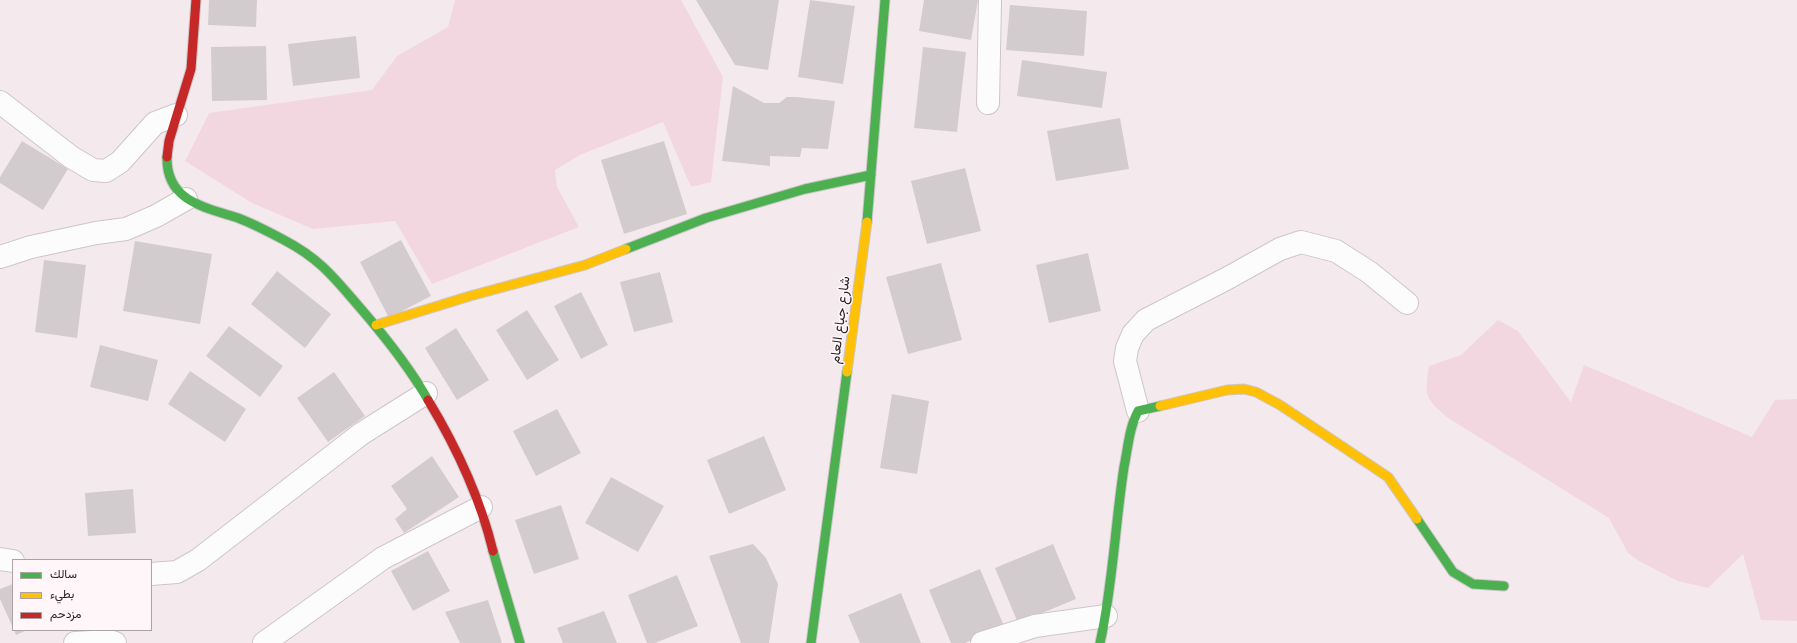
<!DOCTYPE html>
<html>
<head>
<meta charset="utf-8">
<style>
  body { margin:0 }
  #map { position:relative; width:1797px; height:643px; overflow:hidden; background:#f4eaed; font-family:"Public Sans",Vazirmatn,sans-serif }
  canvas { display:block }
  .legend { position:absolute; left:12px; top:559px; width:140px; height:72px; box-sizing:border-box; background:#fef6f9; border:1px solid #aaa2a5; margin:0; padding:5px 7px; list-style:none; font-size:12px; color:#2c2527 }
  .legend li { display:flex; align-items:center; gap:8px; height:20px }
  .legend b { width:20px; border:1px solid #aaa2a5 }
</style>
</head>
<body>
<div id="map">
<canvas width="1797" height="643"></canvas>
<ul class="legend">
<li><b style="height:5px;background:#4caf50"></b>سالك</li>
<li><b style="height:5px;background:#ffc107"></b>بطيء</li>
<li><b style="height:5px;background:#c62828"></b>مزدحم</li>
</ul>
</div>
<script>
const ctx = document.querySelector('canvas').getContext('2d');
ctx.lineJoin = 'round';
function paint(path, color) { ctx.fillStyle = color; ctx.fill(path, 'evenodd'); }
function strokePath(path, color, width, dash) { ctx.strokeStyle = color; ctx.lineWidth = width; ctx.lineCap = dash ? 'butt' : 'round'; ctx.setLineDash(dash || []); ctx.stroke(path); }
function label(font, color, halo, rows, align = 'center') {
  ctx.font = font + ' "Public Sans",Vazirmatn,sans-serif'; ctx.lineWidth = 3; ctx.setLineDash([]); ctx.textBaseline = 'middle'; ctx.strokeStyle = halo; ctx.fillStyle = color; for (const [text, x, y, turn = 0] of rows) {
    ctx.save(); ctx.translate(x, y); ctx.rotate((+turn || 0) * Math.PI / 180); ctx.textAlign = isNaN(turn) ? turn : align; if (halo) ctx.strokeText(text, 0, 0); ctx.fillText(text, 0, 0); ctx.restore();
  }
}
paint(new Path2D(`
  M455,0H681L723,77L711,182L691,187L663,122L580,155L555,170L557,187L579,227L432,284L395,221L313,229L252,203L185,161L209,113L372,90L397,56L448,27Z
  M1498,320L1518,331L1571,402L1584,365L1752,437L1775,400L1797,399V621L1761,620L1743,554L1708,588L1678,581L1639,561L1628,553L1609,518L1448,418C1425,398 1424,396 1429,366L1461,355Z`), '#f2d7e0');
paint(new Path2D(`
  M209,0H257L256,27L208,25Z
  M696,0H779L768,70L735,65Z
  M810,0L855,6L843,84L798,77Z
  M924,0H978L971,40L919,31Z
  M1010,5L1087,11L1084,56L1006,50Z
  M356,36L360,78L293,86L288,44Z
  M266,46L267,100L212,101L211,47Z
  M923,47L966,52L957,132L914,128Z
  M1022,60L1107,72L1102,108L1017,96Z
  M733,86L764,103H779L787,97H796L835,101L828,149L802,148L800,157L770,156V166L722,161Z
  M1120,118L1129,169L1056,181L1047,131Z
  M22,141L68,169L43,210L0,183V177Z
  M664,141L687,214L624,234L601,160Z
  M965,168L981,231L927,244L911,181Z
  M401,240L431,296L389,318L360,262Z
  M135,241L212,254L200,324L123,311Z
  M1088,253L1101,311L1049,323L1036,265Z
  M44,260L86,265L77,338L35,332Z
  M941,263L962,340L908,354L886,277Z
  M277,271L331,314L305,348L251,304Z
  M660,272L673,322L634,332L620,282Z
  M581,292L608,345L581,359L554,306Z
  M527,310L559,360L527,380L496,330Z
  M229,326L283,366L260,397L206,356Z
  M456,328L489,380L457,400L425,348Z
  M100,345L158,360L148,401L90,387Z
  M190,371L246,409L225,442L168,404Z
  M334,372L365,416L328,442L297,398Z
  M892,394L929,401L917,474L880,468Z
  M557,409L581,453L536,476L513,431Z
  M764,436L786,490L729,514L707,460Z
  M432,456L459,497L404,533L395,519L407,509L391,486Z
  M611,477L664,506L638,552L585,523Z
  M133,489L136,533L88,536L85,493Z
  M561,505L579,559L534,574L515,520Z
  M753,544L766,558L778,584L769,643H741L709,556Z
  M1053,544L1076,599L1018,623L995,568Z
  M428,551L450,591L413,611L391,571Z
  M980,569L1004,626L965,643H951L929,590Z
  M677,575L698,626L655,643H647L628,595Z
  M13,584V628L0,599V589Z
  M901,593L921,643H860L848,615Z
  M488,600L502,643H460L445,612Z
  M604,611L617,643H563L557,628Z
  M14,630H27L16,635Z`), '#d3ccce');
const street = new Path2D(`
  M0,102L71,157L93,170L106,171L120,162L155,123L176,115
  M988,103L990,0
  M0,257L31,247L96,233L126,229L156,216L186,199
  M1138,411L1125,361L1127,348L1133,334L1146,320L1226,279L1280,249L1301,242L1336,251L1369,272L1407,303
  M0,559L13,561
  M151,574L177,572L198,560L361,434L426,393
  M75,643L109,641L115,643
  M264,643L383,558L481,507
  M982,643L1035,626L1106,616`);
const fast = new Path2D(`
  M167,157C166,201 204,207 238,218C254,224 269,232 284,240C322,260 335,279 362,310C386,338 410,368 428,400
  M867,222L885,0
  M626,249L706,218L805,189L871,175
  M1417,519L1453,572L1473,584L1504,586
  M493,551L520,643
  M811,643L847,372
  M1100,643C1113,585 1115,525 1124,467C1128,448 1129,428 1138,411L1160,406`);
const slow = new Path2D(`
  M376,325L470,296L585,265L626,249
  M847,372L867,222
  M1160,406L1227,390L1244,389L1256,392L1280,405L1388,477L1417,519`);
const jam = new Path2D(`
  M167,157L169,141L191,69L196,0
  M428,400C457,448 480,497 493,551`);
strokePath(street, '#cdc6c8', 24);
strokePath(fast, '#cdc6c8', 11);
strokePath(slow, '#cdc6c8', 11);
strokePath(jam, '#cdc6c8', 11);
strokePath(street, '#fdfcfc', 22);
strokePath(fast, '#4caf50', 9);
strokePath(slow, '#ffc107', 9);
strokePath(jam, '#c62828', 9);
label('14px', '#2c2527', '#fef6f9', [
  ["شارع جباع العام",840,320,-83]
]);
</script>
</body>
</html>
